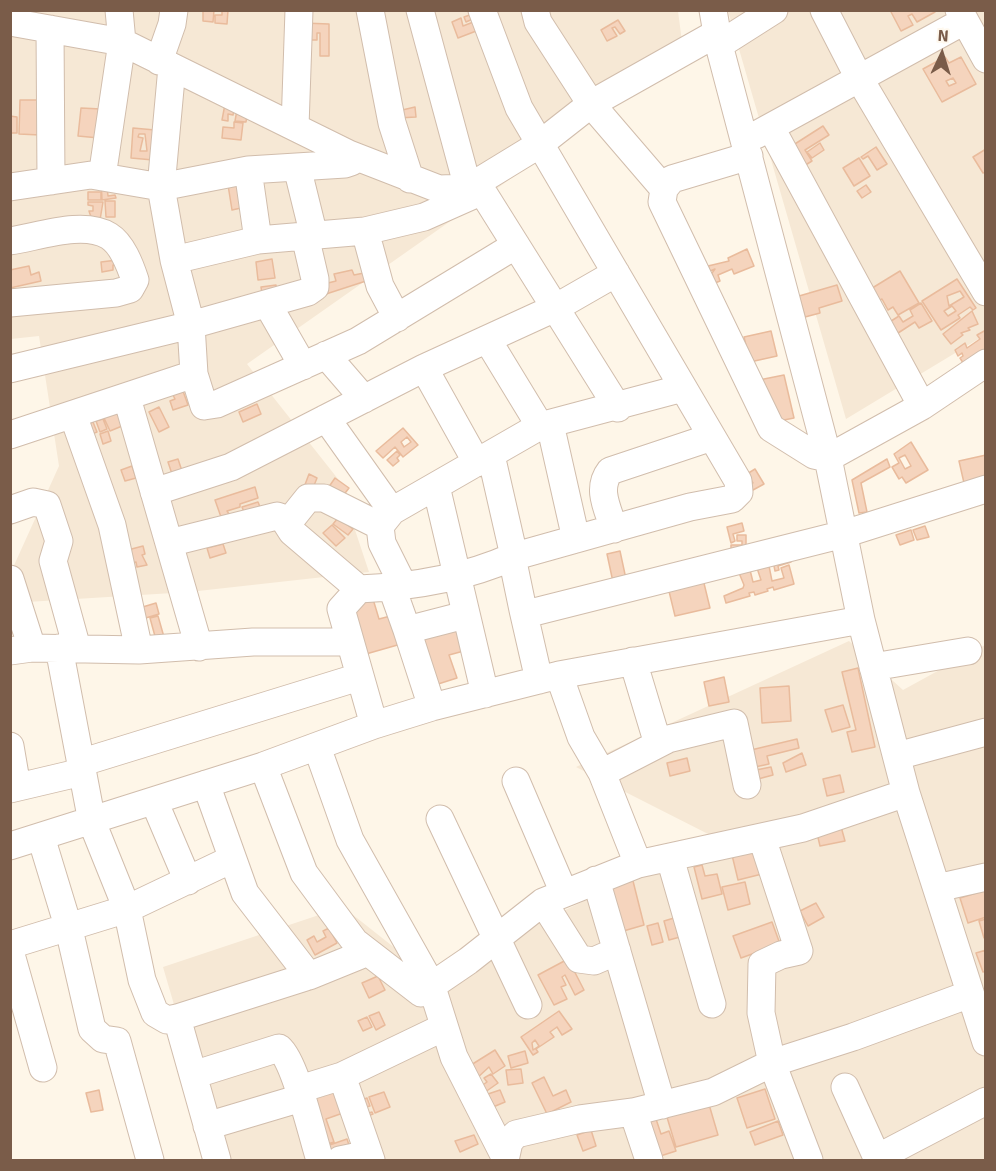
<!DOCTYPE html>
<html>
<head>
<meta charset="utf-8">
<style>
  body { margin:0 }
  #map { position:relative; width:996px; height:1171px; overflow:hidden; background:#fef6e8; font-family:Signika,sans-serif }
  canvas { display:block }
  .frame { position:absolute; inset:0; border:12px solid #7a5c49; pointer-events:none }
  .north { position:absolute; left:912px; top:24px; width:60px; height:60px; -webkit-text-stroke:4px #fff9ef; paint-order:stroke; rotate:4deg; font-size:16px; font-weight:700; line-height:24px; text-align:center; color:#7a5c49 }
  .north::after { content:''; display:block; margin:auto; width:21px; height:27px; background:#7a5c49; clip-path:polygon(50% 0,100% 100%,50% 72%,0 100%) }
</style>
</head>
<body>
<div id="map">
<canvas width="996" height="1171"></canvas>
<div class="frame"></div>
<div class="north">N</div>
</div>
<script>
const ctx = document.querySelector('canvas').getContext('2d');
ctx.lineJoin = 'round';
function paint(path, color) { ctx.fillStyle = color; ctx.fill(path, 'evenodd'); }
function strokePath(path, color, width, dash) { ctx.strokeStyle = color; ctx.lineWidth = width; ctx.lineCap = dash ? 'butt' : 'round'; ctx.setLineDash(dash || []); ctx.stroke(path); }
paint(new Path2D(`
  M11,11H678L684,57L247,364L338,479L369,572L189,592L11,603V572L59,466L39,336L11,339Z
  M728,11H985V335L846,419Z
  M849,641L903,690L985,645V1160H215L209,1124L163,967L343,907L429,975L716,838L576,767Z`), '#f6e8d5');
const building = new Path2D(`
  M203,10H214L213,22L203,21Z
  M222,10H228L227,24L215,23V15H222Z
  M890,10H934L935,12L917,22L912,14L908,16L913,25L901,31Z
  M478,12L484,28L458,38L452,22L461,18L463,26L476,21L475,18L466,22L464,17Z
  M618,20L625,31L620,34L615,27L612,28L617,36L607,41L601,30Z
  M303,23L329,24V56H320V33H317V40H303Z
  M945,57L949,63L961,57L976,84L942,102L923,69ZM953,78L956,83L949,86L946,81Z
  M226,99L248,108L246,122L235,121L237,110H234L233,115L228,114V121L222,120Z
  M20,100H41L40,135L19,134Z
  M415,107L416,117L398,118V111Z
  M81,108L101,109L99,138L78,136Z
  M10,116L17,117V133H10Z
  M234,122L243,123L241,140L222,138L223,127L234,128Z
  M823,126L829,135L805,150L812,161L799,169L787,149Z
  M133,128L155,130L153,160L131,158ZM139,134H145L147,151H140L143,138L138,137Z
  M820,143L824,150L812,158L807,152Z
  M876,147L887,164L877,170L868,156L863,159L861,157Z
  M986,149V172L983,173L973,157Z
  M859,158L870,176L854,186L843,168Z
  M101,179L107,187L108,196L115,195L116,198L102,200Z
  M236,180L241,208L232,210L228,185Z
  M866,185L871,192L862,198L857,191Z
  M88,192H101V200H88Z
  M105,201H115V217H106Z
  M88,202H103L100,220H92L89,211H93V206L88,205Z
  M747,249L754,266L734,274L732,269L718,275L720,281L715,283L712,273L715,269L710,271L708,266L729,261L728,258Z
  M272,259L275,278L258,280L256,262Z
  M117,260L118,265H113V270L102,272L101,262Z
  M29,266L31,275L39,272L41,281L10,288V270Z
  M352,270L354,275L364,273L366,281L323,295L328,283L336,281L334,274Z
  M900,271L919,303L898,315L893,307L888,310L882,299L876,302L869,290Z
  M957,279L976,308L973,310L970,307L958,315L960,318L941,330L922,301ZM960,291L964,297L949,306L947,296ZM952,306L956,311L948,316L944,311Z
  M276,285L277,292L262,294L261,287Z
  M837,285L842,301L819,308L820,313L805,317L799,296Z
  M921,303L932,321L919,328L915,322L895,335L888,323L899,316L903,322L913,316L910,310Z
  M972,311L978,324L968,328L970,330L961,333L963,335L951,344L943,334Z
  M986,330V354L965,366L960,358L963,356L962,353L958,356L955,350L965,343L967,348L980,339L977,335Z
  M771,331L777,356L750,362L744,337Z
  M784,375L794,418L769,423L759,380Z
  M179,380L188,405L173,410L170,401L175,399L172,393Z
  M257,404L261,414L243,422L239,412Z
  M159,407L169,427L159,432L149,412Z
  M122,411L127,424L110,431L104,418Z
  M103,419L107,429L100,432L96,421Z
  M93,422L97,432L89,435L85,425Z
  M403,428L418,445L403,457L395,447L383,458L376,451ZM407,437L411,442L404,447L401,442Z
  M108,431L111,441L103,444L100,434Z
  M911,442L928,470L906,483L902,477L899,479L892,467L899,463L894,454ZM905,455L911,466L905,469L899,458Z
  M397,451L400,455L397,458L399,461L393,466L387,460Z
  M986,455V482L964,483L959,461Z
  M178,459L182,471L172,474L168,462Z
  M887,459L890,467L861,483L867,512L859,513L852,480Z
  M132,466L136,478L125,481L121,470Z
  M755,469L764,484L753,490L750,485L753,483L747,474Z
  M309,474L317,478L311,493L303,490Z
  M335,478L349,488L339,501L326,491Z
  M255,487L258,498L240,504V507L227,511L229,514L221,517L215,500Z
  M258,502L260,507L244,512L242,507Z
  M338,518L353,529L348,535L333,524Z
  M742,523L744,531L733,534L735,541L731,543L727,527Z
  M332,525L345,538L336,546L323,533Z
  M925,526L929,537L917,540L913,530Z
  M911,530L914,540L900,545L896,535Z
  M737,535H746V551H731V545H742V541H737Z
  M223,544L226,553L210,558L207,548Z
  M143,546L145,554L142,555L147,565L137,567L136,562L127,564L124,551Z
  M620,551L626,579L613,582L607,554Z
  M789,556L791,562L778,566L779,570L775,571L773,561Z
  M768,561L772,581L784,578L781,568L789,565L794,584L774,590L773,587L767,589L768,591L755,595L754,592L749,593L750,596L726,603L724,596L743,588L744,585L737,568L750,570L753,582L761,580L756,565Z
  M702,575L710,608L675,616L667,583Z
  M373,599L379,619L398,614L408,642L366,654L350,605Z
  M156,603L159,614L139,620L136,609Z
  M158,616L164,637L156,640L150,618Z
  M463,623L471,649L449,655L457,678L435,685L420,634Z
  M858,668L875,747L852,752L847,732L856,730L842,672Z
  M724,677L729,702L709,706L704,682Z
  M789,686L791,721L762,723L760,688Z
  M843,705L850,727L832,732L825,710Z
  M797,739L799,748L767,756L769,764L755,767L751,750Z
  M802,753L806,765L786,772L783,763Z
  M687,758L690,771L670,776L667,763Z
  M771,767L773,775L758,779L756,770Z
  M840,775L844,792L827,796L823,779Z
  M840,823L845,841L820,846L816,829Z
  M756,850L762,874L738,880L732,855Z
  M702,865L705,876L717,874L722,894L702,899L694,867Z
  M633,881L644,925L620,932L608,887Z
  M745,882L750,904L728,910L722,887Z
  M986,890V917L968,923L960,898Z
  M816,903L824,917L808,926L800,911Z
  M674,918L680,937L669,940L664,921Z
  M986,919V937L984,938L979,921Z
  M772,922L780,944L741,958L733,936Z
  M658,923L663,942L652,945L647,926Z
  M329,928L337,943L315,955L307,940L314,936L317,942L326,937L323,931Z
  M986,950V971L983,972L976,953Z
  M568,959L584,990L575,995L565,975L562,977L566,985L561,987L567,999L554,1005L538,975Z
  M378,976L385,990L369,998L362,983Z
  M559,1011L572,1029L562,1035L557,1027L550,1032L554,1037L536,1049L538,1052L533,1055L521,1037ZM535,1040L539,1046L533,1050L532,1043Z
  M379,1012L385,1025L376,1030L369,1016Z
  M367,1017L372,1027L363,1031L358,1021Z
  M495,1050L505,1066L493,1074L489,1067L476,1079L463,1070Z
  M525,1051L528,1063L511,1068L508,1056Z
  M521,1069L523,1083L508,1085L506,1070Z
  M491,1074L498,1083L481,1095L477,1089L487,1082L484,1078Z
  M544,1077L553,1096L566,1090L571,1102L547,1114L532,1083Z
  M765,1089L775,1119L747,1128L737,1098Z
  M99,1090L103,1110L91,1112L86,1093Z
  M336,1090L343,1113L326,1119L334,1142L317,1147L302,1100Z
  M500,1090L505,1102L493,1107L488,1094Z
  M384,1092L390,1107L375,1113L369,1097Z
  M367,1098L370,1106L366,1107L369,1113L372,1112L373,1114L360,1119L354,1103Z
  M708,1101L718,1135L676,1147L666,1114Z
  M655,1116L661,1134L669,1131L676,1151L651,1159L639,1121Z
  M778,1121L783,1135L755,1145L750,1132Z
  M591,1130L596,1146L583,1151L577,1135Z
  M474,1135L478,1144L460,1152L455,1141Z
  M347,1139L350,1148L321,1158L318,1149Z`);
paint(building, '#f5d4bd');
strokePath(building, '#e9bb9c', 1.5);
const minor = new Path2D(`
  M370,10L392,123L410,179
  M420,10L468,188
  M535,10L538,22L591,104L717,33
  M713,10L719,45L828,458L861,620L906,793L986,1042
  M824,10L859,78L986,292
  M959,10L986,59
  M10,22L122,42L349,154L439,189L468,188L540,144L591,104L664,189
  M50,29L51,181
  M719,45L774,10
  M159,61L172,24L174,10
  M172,67L161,187L174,260L191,325L194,374L204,406L217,404L358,341L516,245
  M295,127L299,10
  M771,128L922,406
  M756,135L964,21
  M749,156L672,179L664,189L662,202L771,428L814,455L828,458L922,406L986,363
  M297,167L314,236
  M248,170L258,240
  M102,177L122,42L119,10
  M477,183L618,408
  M10,187L91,175L161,187L248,170L345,164L351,162L349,154
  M365,231L380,286L397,318
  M10,241C38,237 83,220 109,236C122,244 130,265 135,280L130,289L116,293L10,303
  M174,260L258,240L365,231L424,217L478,193
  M268,305L303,366
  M487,339L540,426
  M326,355L364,399
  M424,368L477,463
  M10,369L191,325L308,292L315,287V279L305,236
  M127,398L199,647
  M73,415L112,525L139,650
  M326,418L392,511
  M550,424L576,539
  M10,435L194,374
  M491,455L514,556
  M436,486L485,694
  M154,492L231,467L424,368L555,308L616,273
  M10,510L33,502L47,505L59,541L53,561L77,648
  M288,523L308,498H324L380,526
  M614,529C608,509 596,489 610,471L712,437
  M169,543L277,516L283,518L292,532L359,589C410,587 465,578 512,557L690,507L732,499L739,492L738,481L519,108L482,10
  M512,557L523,610L530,613L844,534L986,489
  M10,579L32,648
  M403,585L382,543L380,526L392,511L540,426L683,388
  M392,588L407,630L465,615
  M359,589L341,609L374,725
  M523,610L539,680
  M407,630L432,707
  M59,648L92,822L127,909L142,980L155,1013L167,1020L177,1018L309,976
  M10,651L32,648L139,650L253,642H349
  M633,661L658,744
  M873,667L968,651
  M559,675L581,737L602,773L638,864
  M10,746L17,787
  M317,747L350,840L431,984L454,1057L505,1157
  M897,756L986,732
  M80,763L359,677
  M263,766L304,873L355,942L421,993L468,961L543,902L638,864L803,828L906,793
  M602,773L668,739L734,723L747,785
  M516,781L564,893
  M206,784L245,893L309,976L368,952
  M10,789L82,772
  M154,801L188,881
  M440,819L528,1005
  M41,837L69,929L92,1029L103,1039L117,1041L150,1160
  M762,838L799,951L781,955L762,964L761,1013L772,1063L809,1160
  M10,846L263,766L374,725L432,707L559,675L861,620
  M670,858L712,1004
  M596,880L662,1105
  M937,888L986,877
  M543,902L579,959L594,961L617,951
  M10,945L127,909L232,859
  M10,951L43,1068
  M177,1018L217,1160
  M193,1075L279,1048C296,1062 312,1136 320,1160
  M342,1076L371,1160
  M845,1087L878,1160
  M300,1089L342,1076L444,1027
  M633,1112L649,1160
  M207,1126L301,1098
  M877,1158L986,1101
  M340,1160L369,1154
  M505,1160L509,1142L516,1134L580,1119L633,1112L713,1092L772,1063L853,1037L970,994`);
strokePath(minor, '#d1bdac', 29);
strokePath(minor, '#fff', 27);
</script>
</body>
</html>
